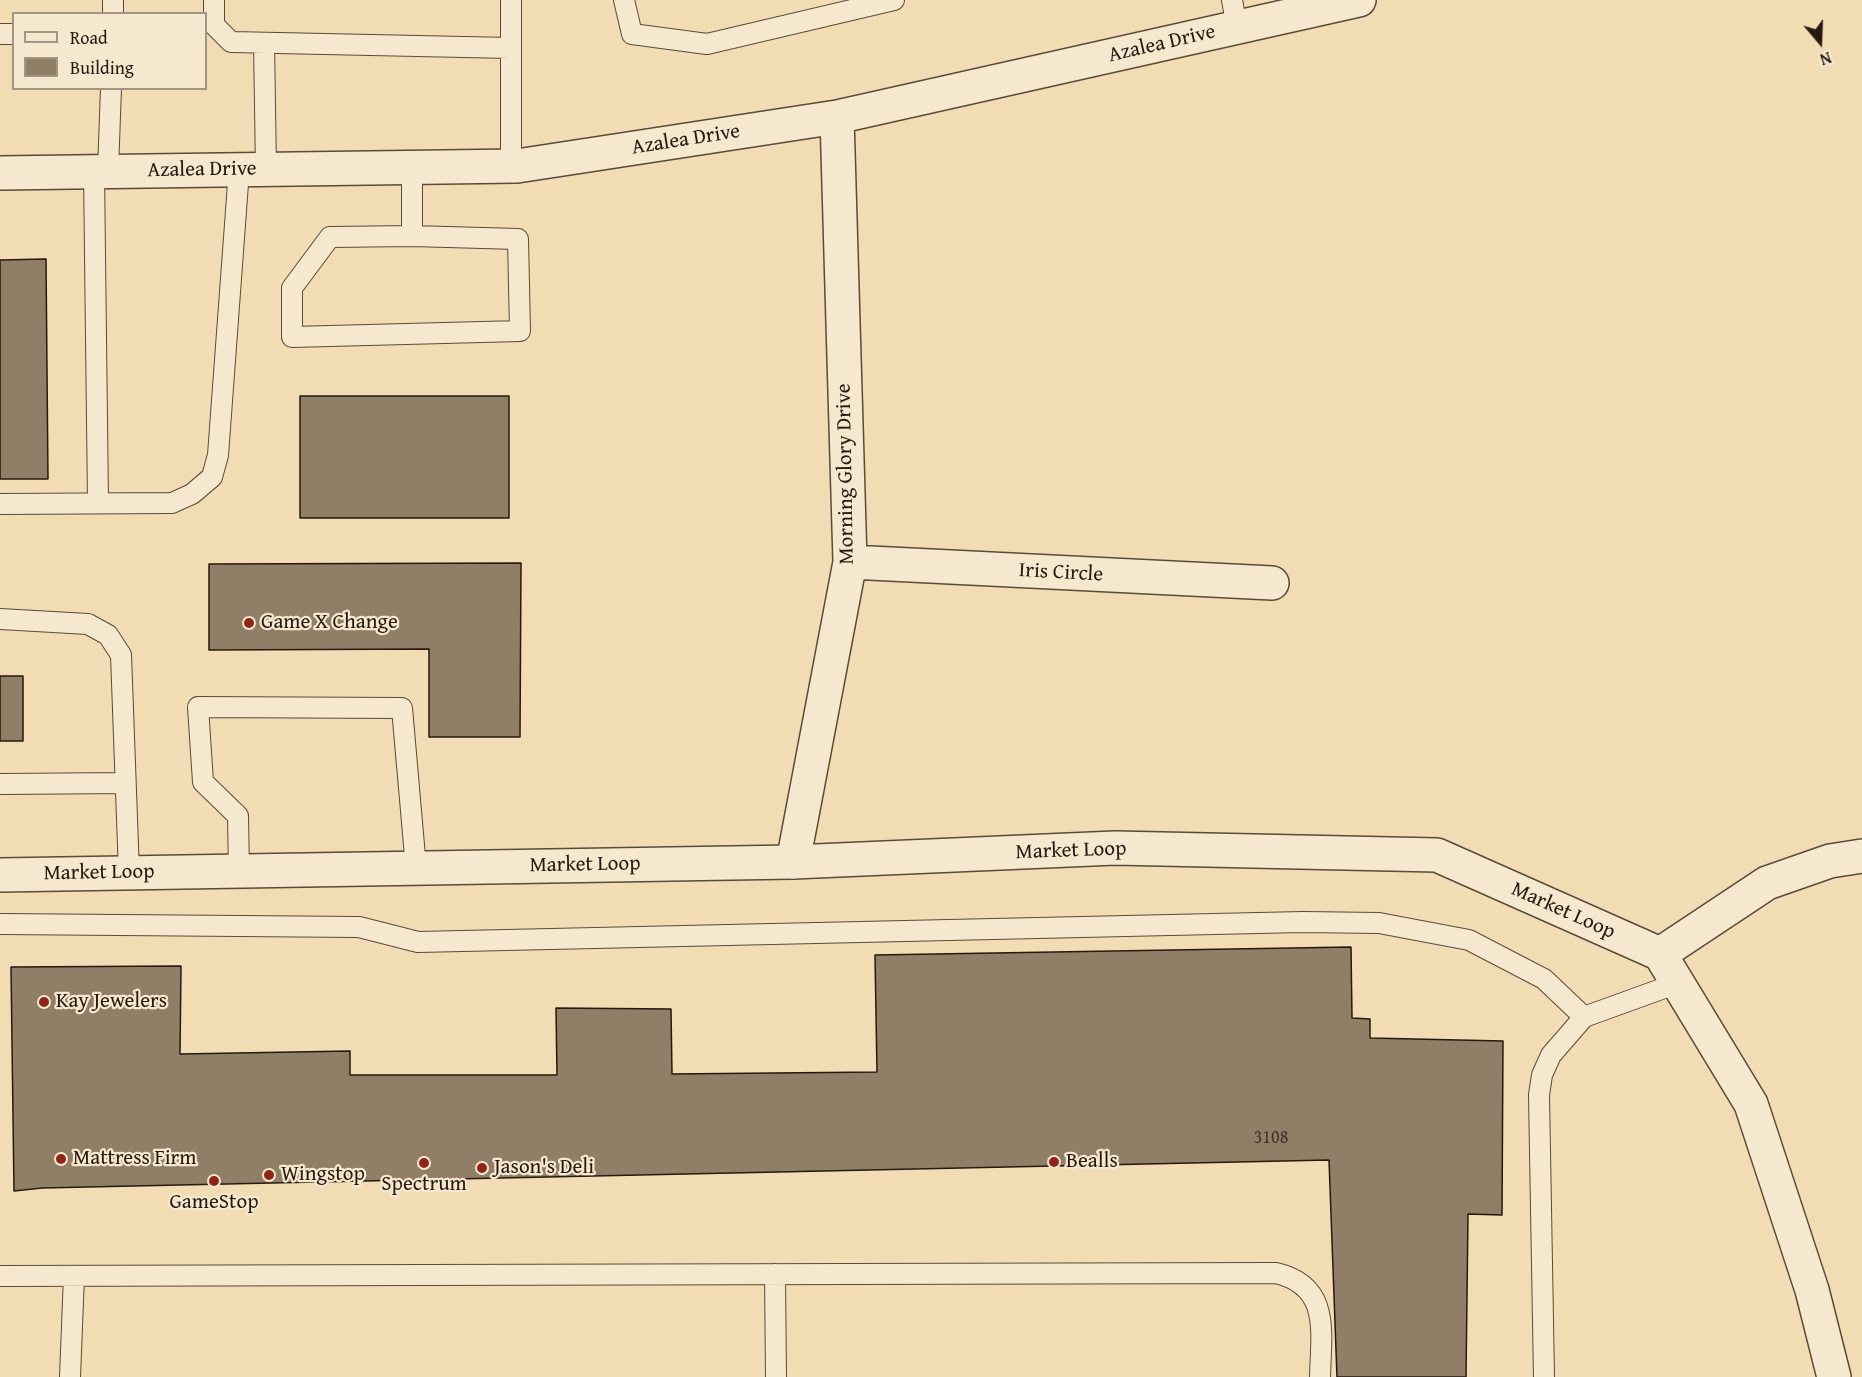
<!DOCTYPE html>
<html>
<head>
<meta charset="utf-8">
<style>
  body { margin:0 }
  #map { position:relative; width:1862px; height:1377px; overflow:hidden; background:#f1dcb4; font-family:"Gentium Book Plus",serif }
  canvas { display:block }
  .legend { position:absolute; left:12px; top:12px; width:195px; height:78px; box-sizing:border-box; background:#f6e8ce; border:2px solid #a39583; margin:0; padding:8px 10px; list-style:none; font-size:18px; color:#261912 }
  .legend li { display:flex; align-items:center; gap:12px; height:30px }
  .legend b { width:30px; border:2px solid #a39583 }
  .north { position:absolute; left:1790px; top:12px; width:60px; height:60px; -webkit-text-stroke:4px #f6e8ce; paint-order:stroke; rotate:161deg; font-size:16px; font-weight:700; line-height:24px; text-align:center; color:#261912 }
  .north::after { content:''; display:block; margin:auto; width:21px; height:27px; background:#261912; clip-path:polygon(50% 0,100% 100%,50% 72%,0 100%) }
</style>
</head>
<body>
<div id="map">
<canvas width="1862" height="1377"></canvas>
<ul class="legend">
<li><b style="height:8px;background:#f6e8ce"></b>Road</li>
<li><b style="height:16px;background:#907e66"></b>Building</li>
</ul>
<div class="north">N</div>
</div>
<script>
const ctx = document.querySelector('canvas').getContext('2d');
ctx.lineJoin = 'round';
function paint(path, color) { ctx.fillStyle = color; ctx.fill(path, 'evenodd'); }
function strokePath(path, color, width, dash) { ctx.strokeStyle = color; ctx.lineWidth = width; ctx.lineCap = dash ? 'butt' : 'round'; ctx.setLineDash(dash || []); ctx.stroke(path); }
function label(font, color, halo, rows, align = 'center') {
  ctx.font = font + ' "Gentium Book Plus",serif'; ctx.lineWidth = 4.5; ctx.setLineDash([]); ctx.textBaseline = 'middle'; ctx.strokeStyle = halo; ctx.fillStyle = color; for (const [text, x, y, turn = 0] of rows) {
    ctx.save(); ctx.translate(x, y); ctx.rotate((+turn || 0) * Math.PI / 180); ctx.textAlign = isNaN(turn) ? turn : align; if (halo) ctx.strokeText(text, 0, 0); ctx.fillText(text, 0, 0); ctx.restore();
  }
}
const building = new Path2D(`
  M46,259L48,479H0V260Z
  M300,396H509V518H300Z
  M521,563L520,737H429V649L209,650V564Z
  M0,676H23V741H0Z
  M1351,947L1352,1018L1370,1019V1038L1503,1041L1502,1215L1468,1214L1466,1377H1337L1329,1160L42,1188L14,1191L11,967L181,966L180,1054L350,1051V1075H557L556,1008L671,1009L672,1074L877,1072L875,955Z`);
paint(building, '#907e66');
strokePath(building, '#261912', 1.5);
const service = new Path2D(`
  M113,0V14
  M214,0V25L231,42L511,48
  M511,0V166
  M624,0L632,34L707,44L894,0
  M1232,0L1237,28
  M0,34H14
  M264,43L266,169
  M94,171L98,503
  M108,171L111,88
  M412,236L518,239L520,331L292,337V288L330,237L412,236V168
  M0,504L172,503L192,494L212,477L218,455L239,170
  M0,619L88,624L108,635L121,655L129,873
  M0,784L125,783
  M239,871L238,816L203,782L198,707L402,708L416,868
  M0,924L359,927L418,942L1303,922L1379,923L1469,940L1544,979L1584,1017
  M775,1274L776,1377
  M0,1276L1276,1273C1331,1286 1321,1332 1320,1377
  M70,1377L74,1276
  M1544,1377L1539,1095L1542,1075L1551,1055L1584,1017L1678,983`);
const minor = new Path2D(`
  M0,173L517,166L837,117L1359,0
  M850,562L1272,583
  M793,862L850,562L837,117`);
const tertiary = new Path2D(`
  M0,875L793,862L1115,848L1437,855L1660,954L1751,1104L1812,1290L1834,1377
  M1660,954L1767,883L1830,861L1862,856`);
strokePath(service, '#594a3a', 22);
strokePath(minor, '#594a3a', 36);
strokePath(tertiary, '#594a3a', 36);
strokePath(service, '#f6e8ce', 20);
strokePath(minor, '#f6e8ce', 33);
strokePath(tertiary, '#f6e8ce', 33);
for (const [x, y, r, color] of [
  [249,623,6,"#8f2418"],
  [44,1002,6,"#8f2418"],
  [61,1159,6,"#8f2418"],
  [1054,1162,6,"#8f2418"],
  [424,1163,6,"#8f2418"],
  [482,1168,6,"#8f2418"],
  [269,1175,6,"#8f2418"],
  [214,1181,6,"#8f2418"]
]) { const dot = new Path2D(); dot.arc(x, y, r, 0, 2 * Math.PI); ctx.fillStyle = color; ctx.fill(dot); strokePath(dot, '#f6e8ce', 2); }
label('18px', '#403227', null, [
  ["3108",1271,1138]
]);
label('21px', '#261912', '#f6e8ce', [
  ["Azalea Drive",1162,44,-13],
  ["Azalea Drive",686,140,-9],
  ["Azalea Drive",202,170,-1],
  ["Morning Glory Drive",846,474,-91],
  ["Iris Circle",1061,573,3],
  ["Market Loop",1071,851,-2],
  ["Market Loop",585,865,-1],
  ["Market Loop",99,873,-1],
  ["Market Loop",1563,911,24]
]);
label('21px', '#261912', '#f6e8ce', [
  ["Game X Change",261,623],
  ["Kay Jewelers",56,1002],
  ["Mattress Firm",73,1159],
  ["Bealls",1066,1162],
  ["Jason's Deli",494,1168],
  ["Wingstop",281,1175],
  ["Spectrum",424,1185,"center"],
  ["GameStop",214,1203,"center"]
], 'left');
</script>
</body>
</html>
